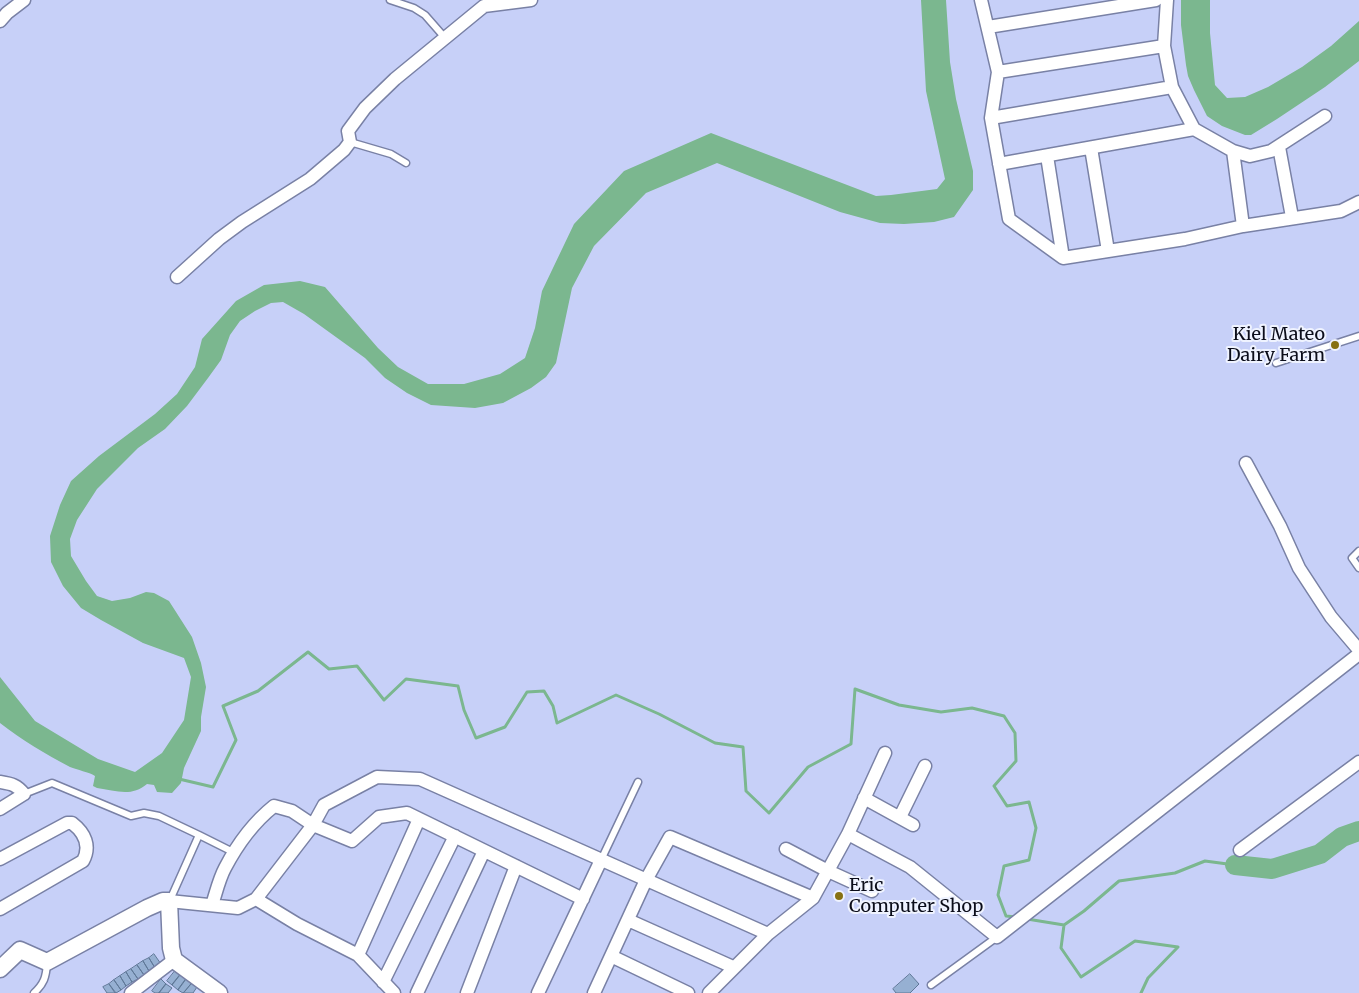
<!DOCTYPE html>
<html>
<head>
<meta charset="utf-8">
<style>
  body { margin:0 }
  canvas { display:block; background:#c7d0f8 }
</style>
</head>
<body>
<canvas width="1359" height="993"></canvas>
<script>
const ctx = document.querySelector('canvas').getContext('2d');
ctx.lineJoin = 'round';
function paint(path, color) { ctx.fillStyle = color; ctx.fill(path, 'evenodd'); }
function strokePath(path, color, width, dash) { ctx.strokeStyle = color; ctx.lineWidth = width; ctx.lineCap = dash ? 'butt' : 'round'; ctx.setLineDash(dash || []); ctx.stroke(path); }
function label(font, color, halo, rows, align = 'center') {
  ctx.font = font + ' Merriweather,serif'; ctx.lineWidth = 4; ctx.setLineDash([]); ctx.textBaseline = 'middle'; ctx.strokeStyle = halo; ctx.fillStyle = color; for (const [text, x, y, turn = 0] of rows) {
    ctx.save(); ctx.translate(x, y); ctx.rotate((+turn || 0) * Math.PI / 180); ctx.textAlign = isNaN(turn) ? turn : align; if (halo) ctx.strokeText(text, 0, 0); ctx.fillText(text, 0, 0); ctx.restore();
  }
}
paint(new Path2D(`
  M921,0H946L950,62L956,99L973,171V190L954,217L934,222L904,224L880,223L840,212L717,163L646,193L594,246L572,288L556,363L546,377L531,388L503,403L475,408L431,405L407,393L385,378L365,358L304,314L283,302L271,303L255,311L240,321L230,335L221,360L208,378L187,406L165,429L138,448L97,489L77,520L70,539L71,556L86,581L97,596L112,601L130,598L146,592L154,593L169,601L192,637L201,663L206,687L201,717V731L184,768L181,783L172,793L157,792L154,785L147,784C132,797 116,791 97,788L93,786L95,776C89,772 77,770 70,767C45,754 22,740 0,723V677L35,721L98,759L135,772L162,753L184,720L191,677L184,658L143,643L101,620L81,608L63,586L51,562L50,536L60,505L71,481L99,456L155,414L177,394L195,367L202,339L236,301L264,285L300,281L325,287L378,348L398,367L428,384H464L500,374L525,358L535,328L542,291L574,224L624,171L711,133L876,196L891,195L937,189L945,179L926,91Z
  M1181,0H1210V33L1215,85L1227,98L1245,97L1268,87L1302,67L1331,46L1359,21V61L1325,87L1277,119L1251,135H1245L1222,126L1207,116L1194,90L1188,76L1186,65L1181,25Z`), '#7bb78f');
strokePath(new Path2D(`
  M179,779L213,787L236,740L223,706L258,691L308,652L329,669L357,666L384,700L406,679L458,686L464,710L476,738L505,727L527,692L544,691L553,706L557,723L616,695L659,714L715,743L743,747L746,791L769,813L808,767L851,744L855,689L899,705L941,712L972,708L1004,716L1015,733L1016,761L994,786L1007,806L1029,802L1036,828L1029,860L1004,866L998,895L1006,916L1016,917
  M1027,919L1064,925L1061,948L1081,977L1135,941L1178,947L1148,978L1141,993
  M1064,925L1084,911L1119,881L1175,873L1205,861L1235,865`), '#7bb78f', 3);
strokePath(new Path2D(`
  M1235,865L1272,869L1320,854L1342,837L1359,831`), '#7bb78f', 20);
const building = new Path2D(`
  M154,954L161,964L155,968L149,958Z
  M149,958L155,968L149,971L143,961Z
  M143,961L149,971L144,975L137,965Z
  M137,965L144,975L138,979L131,969Z
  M131,969L138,979L132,982L126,972Z
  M175,971L180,975L172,985L167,981Z
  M126,972L132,982L126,986L120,976Z
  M910,974L919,984L910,993H896L893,989Z
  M180,975L186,979L178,990L172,985Z
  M120,976L126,986L121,990L114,980Z
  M161,979L166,984L159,993H155L152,991Z
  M186,979L192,983L183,993L178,990Z
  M114,980L121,990L116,993L109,984Z
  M192,983L197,987L193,993H184Z
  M109,984L115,993H107L103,987Z
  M166,984L172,988L168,993H159Z`);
paint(building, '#96b0d2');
strokePath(building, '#5f7897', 1);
const service = new Path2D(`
  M390,0L414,8L425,15L446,39
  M350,142L391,154L406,163
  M1276,363L1359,336
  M1359,551L1352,558L1359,568
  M24,794L52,783L131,816L144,813L159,816L199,835
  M601,860L638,782
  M170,900L199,835L235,853
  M931,985L997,937
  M34,993C44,984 46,977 47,964`);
const minor = new Path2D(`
  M981,0L998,72L991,118L1009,219L1063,258L1185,239L1243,226
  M1167,0L1164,46L1172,87L1194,129L1233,151L1243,226L1341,211L1359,202
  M0,21L7,13L24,0
  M988,27L1156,0
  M998,72L1164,46
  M991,118L1172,87
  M1279,147L1292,217
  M1091,148L1108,251
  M1233,151L1250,156L1271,151L1325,116
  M1047,156L1063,258
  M999,164L1194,129
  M177,277L219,239L242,222L310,179L344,150L350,142L348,131L365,108L395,79L484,6L531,0
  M1246,463L1280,526L1299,568L1331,617L1359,650
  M885,753L848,834L910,867L997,937L1359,654
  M0,782C12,784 17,785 24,794L0,809
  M864,798L913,825
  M900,817L925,766
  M786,849L828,871L872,891
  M1240,850L1359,762
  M0,859L67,823H72C85,833 91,846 83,861L0,909
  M256,899L297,924L358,955L394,993
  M169,901L238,908L256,899L313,825L324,805L377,777L420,779L768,934L813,898L848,834
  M212,905C216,893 219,879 225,868C237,845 254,822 274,806L292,811L313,825L352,841L379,817L407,813L583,899
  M628,920L733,967
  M358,955L419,819
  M611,956L688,993
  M383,982L455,836
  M131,993L174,960
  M417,993L484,851
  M467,993L516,866
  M538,993L601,860
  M594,993L646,880L670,837L813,898
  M709,993L768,934`);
const tertiary = new Path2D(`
  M0,969L20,950L47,962L147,908L163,901H169L171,948L174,960L219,993`);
strokePath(service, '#7981a5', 9);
strokePath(minor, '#7981a5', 15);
strokePath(tertiary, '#7981a5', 19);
strokePath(service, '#fff', 6);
strokePath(minor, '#fff', 12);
strokePath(tertiary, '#fff', 16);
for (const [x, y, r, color] of [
  [1335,345,5,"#877113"],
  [839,896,5,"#877113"]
]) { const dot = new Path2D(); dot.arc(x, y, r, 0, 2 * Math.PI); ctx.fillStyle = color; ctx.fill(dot); strokePath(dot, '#eff3ff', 2); }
label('18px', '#0b0d1a', '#eff3ff', [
  ["Kiel Mateo",1325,335],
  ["Dairy Farm",1325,356],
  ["Eric",849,886,"left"],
  ["Computer Shop",849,907,"left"]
], 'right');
</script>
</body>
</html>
